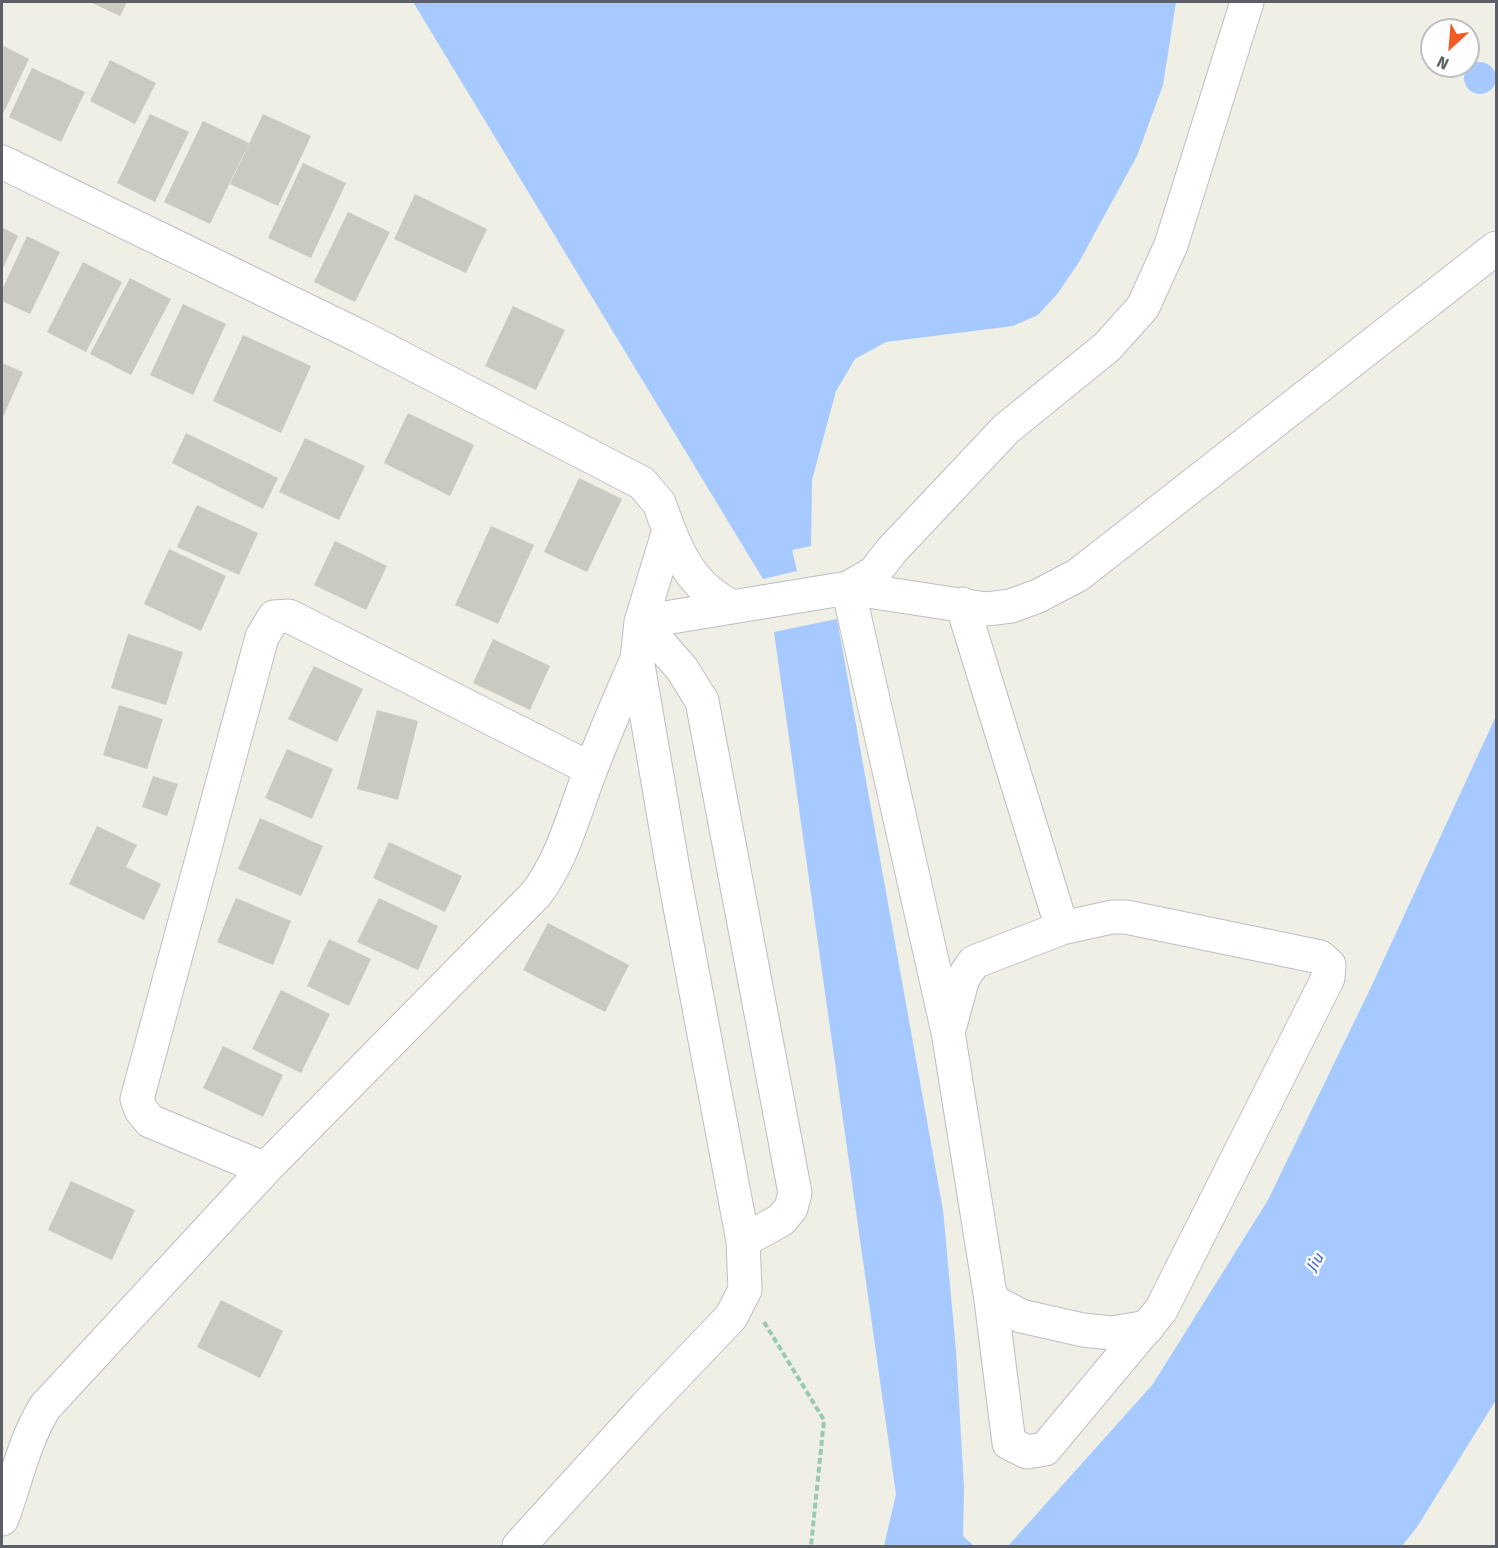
<!DOCTYPE html>
<html>
<head>
<meta charset="utf-8">
<style>
  body { margin:0 }
  #map { position:relative; width:1498px; height:1548px; overflow:hidden; background:#f0efe5; font-family:"Fira Sans",sans-serif }
  canvas { display:block }
  .frame { position:absolute; inset:0; border:3px solid #5d5f66; pointer-events:none }
  .north { position:absolute; left:1420px; top:18px; width:60px; height:60px; box-sizing:border-box; background:#fff; border:2px solid #bebfc2; border-radius:50%; rotate:206deg; font-size:16px; font-weight:700; line-height:24px; text-align:center; color:#5d5f66 }
  .north::after { content:''; display:block; margin:auto; width:21px; height:27px; background:#f35a28; clip-path:polygon(50% 0,100% 100%,50% 72%,0 100%) }
</style>
</head>
<body>
<div id="map">
<canvas width="1498" height="1548"></canvas>
<div class="frame"></div>
<div class="north">N</div>
</div>
<script>
const ctx = document.querySelector('canvas').getContext('2d');
ctx.lineJoin = 'round';
function paint(path, color) { ctx.fillStyle = color; ctx.fill(path, 'evenodd'); }
function strokePath(path, color, width, dash) { ctx.strokeStyle = color; ctx.lineWidth = width; ctx.lineCap = dash ? 'butt' : 'round'; ctx.setLineDash(dash || []); ctx.stroke(path); }
function label(font, color, halo, rows, align = 'center') {
  ctx.font = font + ' "Fira Sans",sans-serif'; ctx.lineWidth = 5; ctx.setLineDash([]); ctx.textBaseline = 'middle'; ctx.strokeStyle = halo; ctx.fillStyle = color; for (const [text, x, y, turn = 0] of rows) {
    ctx.save(); ctx.translate(x, y); ctx.rotate((+turn || 0) * Math.PI / 180); ctx.textAlign = isNaN(turn) ? turn : align; if (halo) ctx.strokeText(text, 0, 0); ctx.fillText(text, 0, 0); ctx.restore();
  }
}
paint(new Path2D(`
  M413,2H1176L1163,85L1137,156L1079,262L1058,293L1038,315L1013,326L886,342L855,359L836,391L812,480L811,546L792,550L797,571L763,579Z
  M1464 78a16 16 0 1 1 32 0a16 16 0 1 1-32 0Z
  M837,619L943,1210L956,1350L964,1488L963,1536L974,1546H884L896,1494L774,632Z
  M1496,716V1400L1417,1527L1402,1546H1008L1153,1384L1268,1200L1372,985Z`), '#a6c9ff');
paint(new Path2D(`
  M90,2H127L120,16Z
  M2,45L29,59L2,116Z
  M110,60L156,83L135,124L90,101Z
  M32,68L85,92L61,142L9,117Z
  M150,114L189,132L155,202L117,183Z
  M263,114L311,136L278,206L230,184Z
  M203,121L249,143L210,224L164,202Z
  M303,163L346,183L311,258L268,238Z
  M415,194L487,229L466,273L394,239Z
  M348,212L390,232L355,302L314,282Z
  M2,227L18,236L2,270Z
  M27,236L60,252L30,314L2,301V290Z
  M83,262L122,282L86,352L47,332Z
  M130,278L171,299L131,375L90,354Z
  M183,304L226,324L193,395L150,375Z
  M513,306L565,330L536,390L485,366Z
  M243,335L311,366L281,433L213,401Z
  M2,363L23,372L2,419Z
  M408,413L474,445L450,496L384,463Z
  M186,433L278,478L263,509L172,463Z
  M305,438L365,466L339,520L279,492Z
  M579,478L622,499L587,572L544,552Z
  M197,505L258,533L239,575L177,547Z
  M491,526L534,545L498,624L455,605Z
  M335,541L387,566L366,610L314,585Z
  M169,549L226,576L201,631L144,604Z
  M128,634L183,652L166,705L111,688Z
  M493,639L550,666L530,710L473,683Z
  M314,666L363,689L337,742L288,719Z
  M119,705L163,719L147,769L103,755Z
  M377,710L418,721L398,800L357,789Z
  M287,749L333,769L312,819L265,798Z
  M153,776L178,784L167,816L142,807Z
  M260,818L323,846L301,896L238,869Z
  M97,826L137,845L126,867L161,884L144,920L69,884Z
  M389,842L462,876L445,912L373,878Z
  M236,898L291,921L273,965L217,942Z
  M379,898L438,926L418,970L357,942Z
  M548,923L629,965L605,1012L523,970Z
  M329,939L371,959L349,1006L307,986Z
  M281,990L330,1014L301,1073L252,1049Z
  M223,1046L283,1075L263,1117L203,1088Z
  M71,1181L135,1210L112,1260L48,1230Z
  M221,1300L283,1331L260,1378L197,1347Z`), '#cbcac1');
const minor = new Path2D(`
  M2,162L359,336L642,483L659,503L669,530L641,622L637,659L674,875L743,1241L745,1290L731,1317L649,1403L519,1546
  M669,530C683,566 698,589 732,607L848,588L874,573L892,550L1006,429L1107,347L1143,307L1171,245L1247,2
  M962,604L1062,928L1112,917H1126L1320,957L1329,965L1328,978L1161,1310L1045,1449L1027,1452L1009,1443L991,1300L948,1032L848,588L986,609L1011,606L1038,596L1078,575L1496,248
  M641,622L682,669L702,701L795,1193L791,1208L781,1220L743,1241
  M641,622L732,607
  M949,1029L963,978L974,962L1062,928
  M265,1169L150,1121L141,1110L137,1099L262,637L274,617L289,616L591,769
  M991,1300L1021,1316L1083,1330L1112,1333L1148,1327
  M2,1519C16,1482 23,1443 45,1407L265,1169L536,894C564,857 574,812 591,769C605,732 621,696 637,659`);
strokePath(minor, '#bdbec4', 35);
strokePath(new Path2D(`
  M764,1322L824,1420L811,1546`), '#98caaf', 4, [6, 3]);
strokePath(minor, '#fff', 33);
label('italic 16px', '#406ccb', '#fff', [
  ["Jiu",1316,1262,-58]
]);
</script>
</body>
</html>
